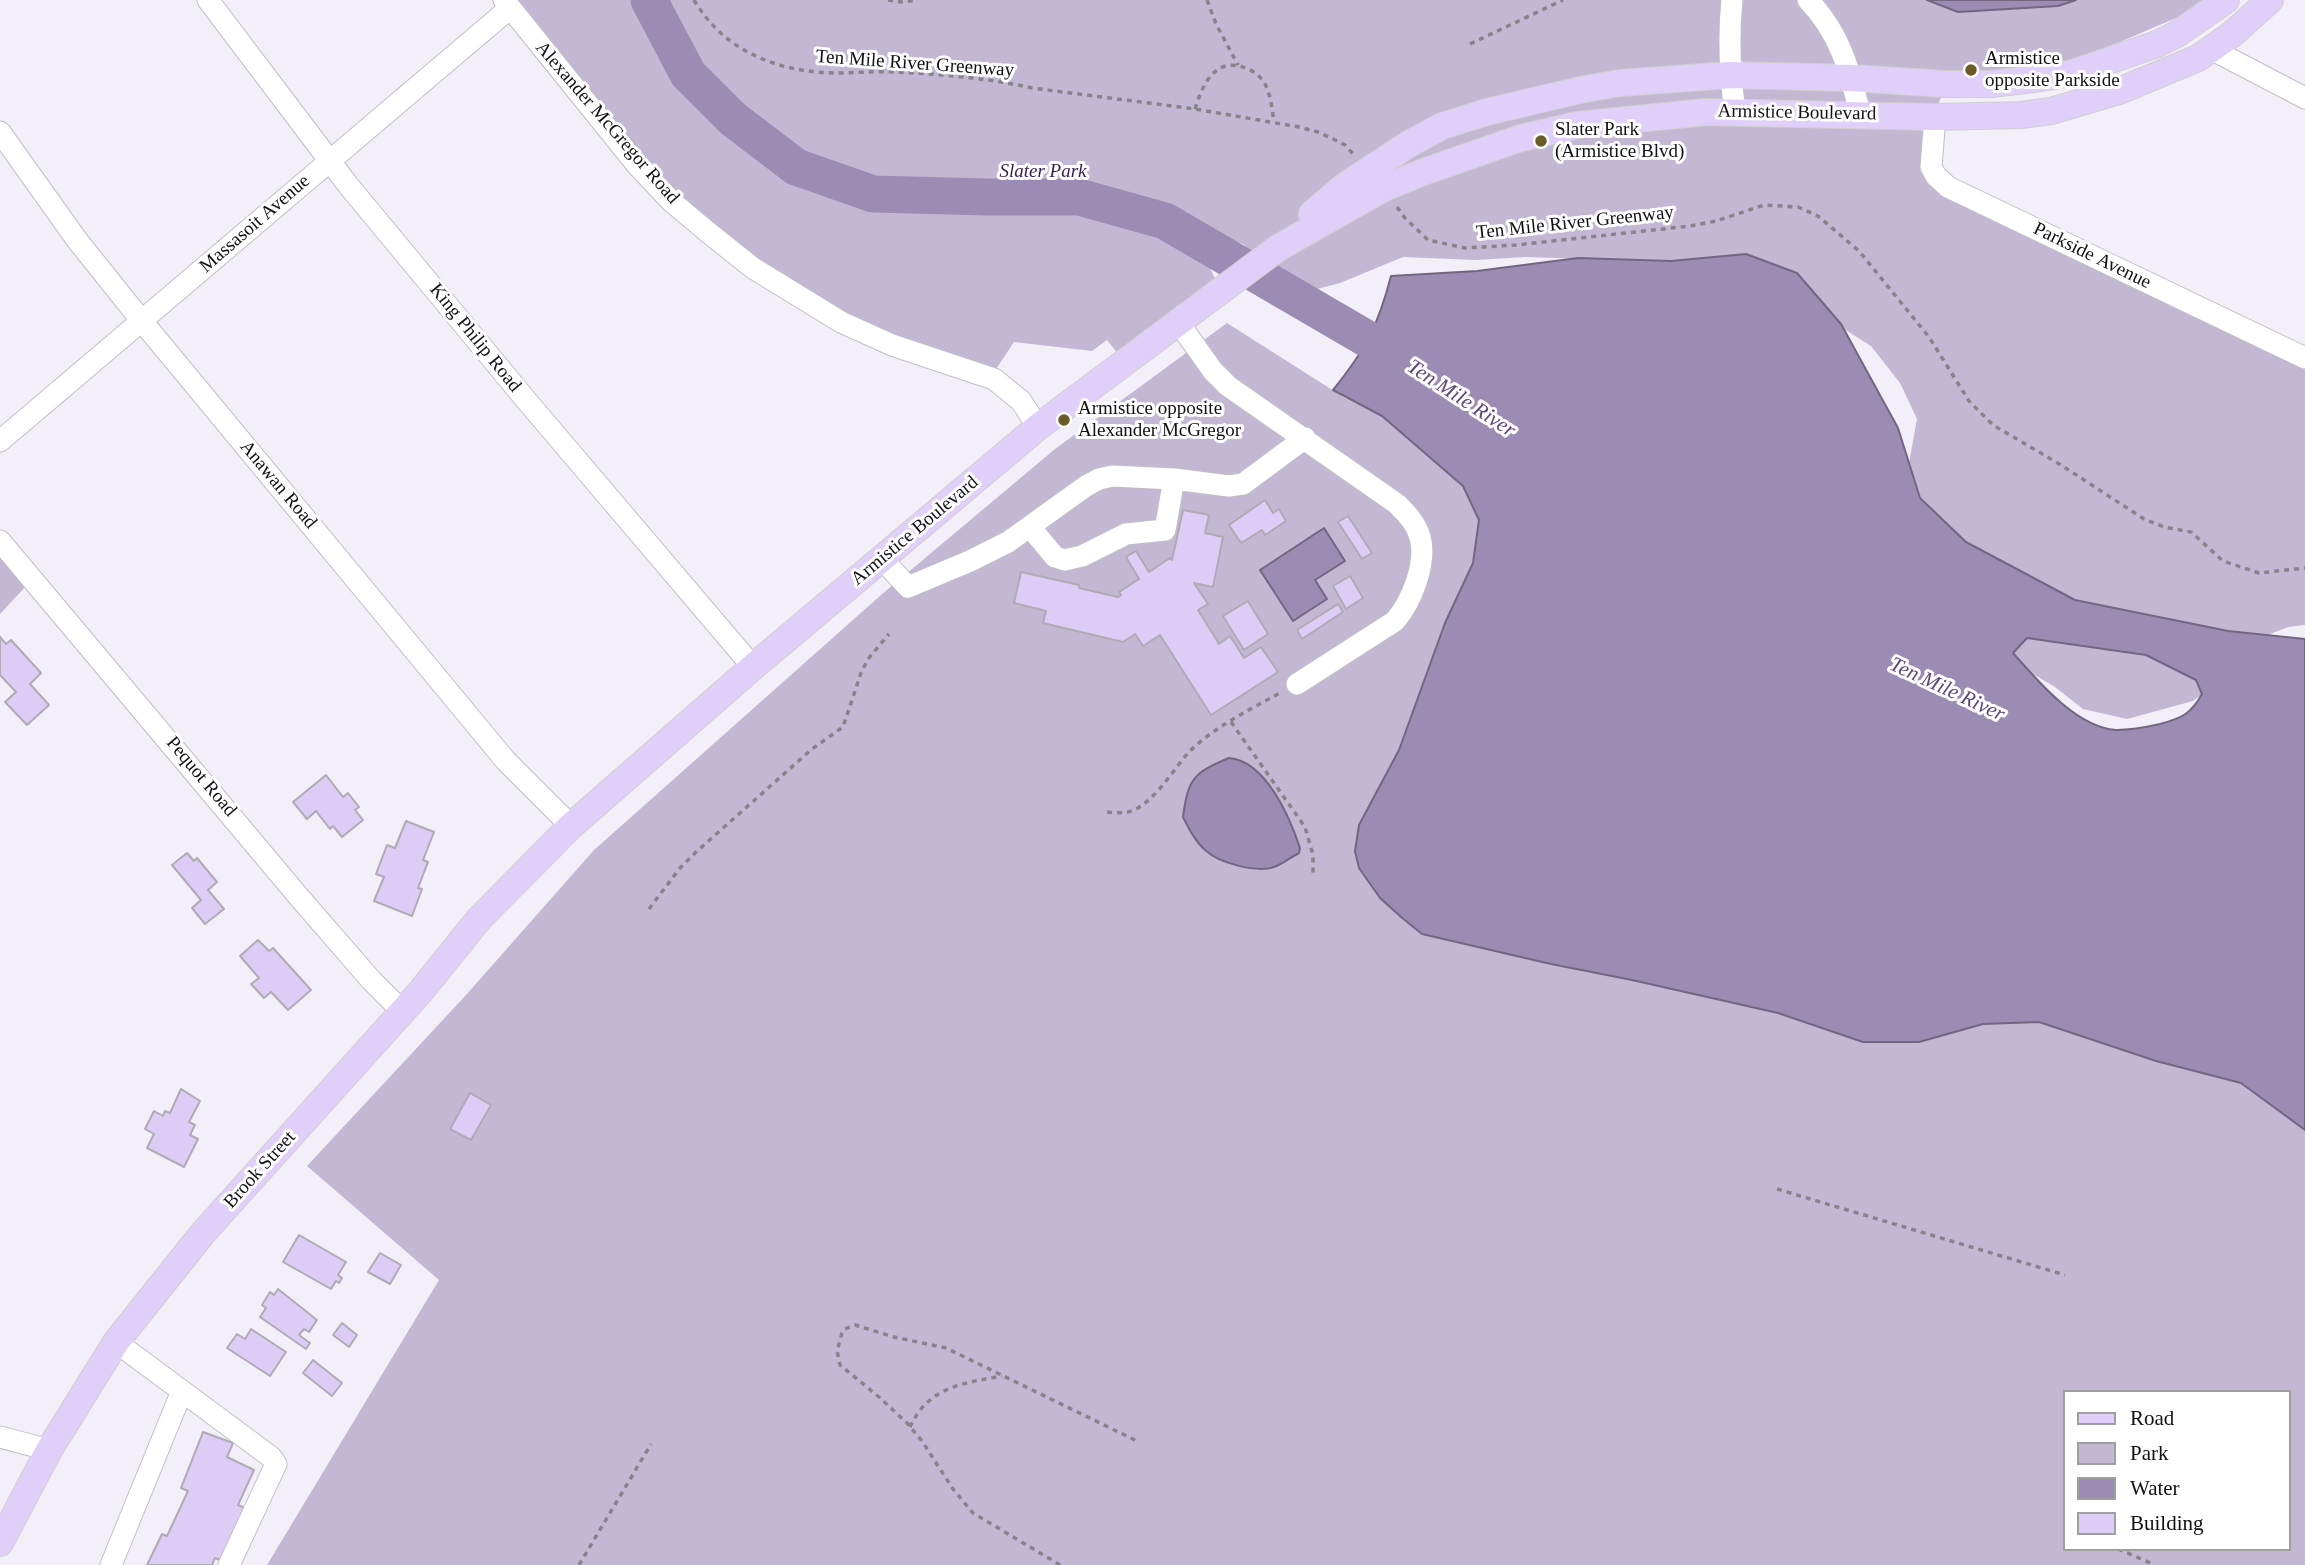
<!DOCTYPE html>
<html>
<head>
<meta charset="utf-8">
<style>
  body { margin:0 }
  #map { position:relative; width:2305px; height:1565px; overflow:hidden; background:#f2eff9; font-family:"Times New Roman",serif }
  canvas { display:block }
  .legend { position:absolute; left:2063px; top:1390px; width:228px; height:161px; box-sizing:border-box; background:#fefefe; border:2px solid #9f9fa0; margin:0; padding:9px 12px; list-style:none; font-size:21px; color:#111013 }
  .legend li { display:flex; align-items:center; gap:14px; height:35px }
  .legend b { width:35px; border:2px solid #9f9fa0 }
</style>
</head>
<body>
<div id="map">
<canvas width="2305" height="1565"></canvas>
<ul class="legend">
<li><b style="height:9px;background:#e0d0f9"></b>Road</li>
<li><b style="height:19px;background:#c2b8d4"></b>Park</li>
<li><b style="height:19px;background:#9b8cb3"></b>Water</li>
<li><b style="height:19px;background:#ddcdf6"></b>Building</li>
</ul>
</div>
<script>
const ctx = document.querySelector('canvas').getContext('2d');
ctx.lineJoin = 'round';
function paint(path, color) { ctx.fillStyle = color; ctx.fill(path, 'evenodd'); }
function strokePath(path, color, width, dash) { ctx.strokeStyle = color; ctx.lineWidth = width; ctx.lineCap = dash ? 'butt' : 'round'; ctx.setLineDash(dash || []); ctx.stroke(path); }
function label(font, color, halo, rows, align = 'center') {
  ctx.font = font + ' "Times New Roman",serif'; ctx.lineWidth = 6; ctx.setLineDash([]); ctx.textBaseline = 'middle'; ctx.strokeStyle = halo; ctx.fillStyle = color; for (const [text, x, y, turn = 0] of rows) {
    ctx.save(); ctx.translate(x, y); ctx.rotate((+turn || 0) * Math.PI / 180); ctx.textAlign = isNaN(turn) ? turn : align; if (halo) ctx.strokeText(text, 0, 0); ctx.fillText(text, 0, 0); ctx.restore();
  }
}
paint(new Path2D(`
  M500,0H2213L2202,7L2082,58L2013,73H1950L1933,119L1938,177L2305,357V625L2288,627L2265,636L2232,672L2193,701L2127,719L2083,709L2055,687L2011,661L1901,507L1917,419L1900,383L1871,346L1833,322L1801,282L1740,254L1661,271L1586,259L1526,257L1476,260L1403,257L1340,283L1302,293L1270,283L1254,266L1245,246L1241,243L1209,266L1220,289L1122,359L1107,340L1092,351L1014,342L994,372L908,351L711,236Z
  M1227,323L1345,398L1382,416L1463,487L1479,520L1473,563L1445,623L1399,751L1359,825L1380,898L1422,933L1551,964L1632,980L1778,1013L1863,1042H1919L1925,956L2160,1062L2241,1083L2291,1120L2305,1126V1565H267L439,1280L307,1166L466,995L594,850L881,595L1055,449ZM2065,1392H2289V1549H2065Z
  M0,552L27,585L0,614Z`), '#c2b8d4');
const water = new Path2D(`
  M1927,0H2076L2058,6L1958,12Z
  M1746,254L1797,273L1841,324L1898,428L1920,498L1966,542L2075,600L2228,631L2305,639V1130L2241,1083L2156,1061L2039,1022L1983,1024L1919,1042H1863L1778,1013L1632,980L1551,964L1422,934L1401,917L1380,898L1359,868L1355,851L1359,825L1399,750L1445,623L1473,563L1479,520L1463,486L1382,416L1333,390C1366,349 1378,326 1391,276L1477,271L1578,258L1671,261ZM2027,638L2146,655L2196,680L2202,694C2191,714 2182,718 2160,724C2147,727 2130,730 2116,730C2076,727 2038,681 2013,653Z
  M1324,528L1345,561L1315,580L1327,599L1293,621L1260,570Z
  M1229,758C1266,761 1290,818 1300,848L1299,853C1291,857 1283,864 1274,867C1256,873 1219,863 1205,850C1195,841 1189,829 1183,817C1188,779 1193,773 1229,758Z`);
paint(water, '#9b8cb3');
strokePath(water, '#726783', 2);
strokePath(new Path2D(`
  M649,0L688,74L733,119L796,167L873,194L987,197H1079L1165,221L1369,340L1411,367`), '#9b8cb3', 37);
const building = new Path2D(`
  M1265,500L1273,513L1279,509L1286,521L1265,535L1262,530L1241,543L1229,525Z
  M1183,510L1209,515L1205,533L1223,537L1213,587L1194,583L1208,604L1198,610L1219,644L1230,636L1244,658L1261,647L1278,672L1211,715L1160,635L1143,646L1135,634L1123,642L1043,623L1046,611L1014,603L1021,572L1079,585V588L1118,597L1121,595L1119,592L1139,579L1126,557L1136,551L1149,572L1170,558L1172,560Z
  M1348,516L1372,553L1362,559L1338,522Z
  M1350,576L1363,598L1346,609L1333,586Z
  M1248,601L1268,634L1244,650L1223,616Z
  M1338,604L1343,612L1302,639L1297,630Z
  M0,637L6,644L11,640L41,673L30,684L49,705L27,725L5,702L16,692L0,675Z
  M326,775L343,797L348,793L359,807L355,810L363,820L342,837L333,826L330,829L316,811L307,819L293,802Z
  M406,821L434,832L423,860L428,862L418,888L422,889L412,916L374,901L384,877L376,874L387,845L395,848Z
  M187,853L194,861L197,858L217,882L208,890L224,909L205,924L192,908L201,900L172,865Z
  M258,940L269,951L273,948L311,990L288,1010L271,992L264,998L251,984L259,978L240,956Z
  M181,1089L200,1101L189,1122L195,1125L190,1135L198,1139L184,1167L147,1148L154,1134L145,1129L154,1111L163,1116L165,1111L170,1113Z
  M470,1093L491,1105L471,1140L450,1129Z
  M299,1235L346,1262L338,1275L342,1278L339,1283L336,1281L331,1289L283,1262Z
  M380,1253L401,1265L390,1284L368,1272Z
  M278,1289L317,1320L309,1332L304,1329L299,1335L310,1343L306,1349L260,1317L266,1308L262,1305L270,1292L274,1295Z
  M342,1323L357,1335L349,1347L333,1335Z
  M251,1329L286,1352L270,1376L227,1348L237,1334L245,1339Z
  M313,1360L342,1383L332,1396L303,1373Z
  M203,1432L233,1443L227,1457L254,1470L238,1505L245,1508L223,1561L215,1558L212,1565H147L162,1534L167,1536L188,1491L181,1488Z`);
paint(building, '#ddcdf6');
strokePath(building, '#aeabb4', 2);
const minor = new Path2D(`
  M208,0L348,185L526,400L753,667
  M504,0L637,165L672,202L709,233L753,268L841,322L892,345L994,379L1021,401L1038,427
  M1732,0C1728,38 1730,75 1735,112
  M1808,0C1840,33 1850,71 1860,114
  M2211,49L2305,98
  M1935,117L1931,167L1936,176L1948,187L2305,358
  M0,132L77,240L141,320L506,761L571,826
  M1178,322L1213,371L1228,386L1397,504C1407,514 1416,523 1420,537C1427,563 1412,601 1395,621L1297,684
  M0,441L510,8
  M1030,527L1055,557L1065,560L1082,556L1126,534L1165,530L1174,479
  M0,541L299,897L371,980L403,1012
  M882,559L908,587L970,561L1008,542L1086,486L1099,479L1112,476L1174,479L1229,486L1243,484L1305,438
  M116,1342L271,1457L276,1464L229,1565
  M0,1437L49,1450
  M111,1565L182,1391`);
const major = new Path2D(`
  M1312,214L1346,185L1409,144L1442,126L1487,112L1580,90L1620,83L1730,75L1852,78L1945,84H1991L2034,79L2073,73L2157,44L2177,34L2226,0
  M0,1543L49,1450L116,1342L203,1233L421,991L479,919L571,826L753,667L1038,427L1278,248L1384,188L1426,171L1521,138L1577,125L1706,112L1935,117L2021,115L2051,111L2119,91L2198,58L2231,35L2270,0`);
strokePath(minor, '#c1bec7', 23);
strokePath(major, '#cfcfd0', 28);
strokePath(new Path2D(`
  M694,0C724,51 777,72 835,73C854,73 874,71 894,72C940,74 987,78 1032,88L1195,109L1299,127L1318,132L1331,138L1345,145L1354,155
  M888,0L901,2L918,0
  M1207,0L1216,24L1238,65
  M1470,44L1563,0
  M1195,109C1203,83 1216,55 1248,69C1255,72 1261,77 1265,84C1271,96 1272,109 1274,122
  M1397,207L1405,218L1428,240L1465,248L1516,245L1690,226L1716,221L1764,205L1798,207L1818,216L1859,251L1929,337L1969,401L1993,425L2061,465L2144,519L2164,527L2191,532L2223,561L2259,573L2305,568
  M1231,722L1305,827L1313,855V875
  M1107,812C1119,813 1128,814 1138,808C1159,795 1173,770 1189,752C1214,727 1249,710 1280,693
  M649,909L680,868L695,853L812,749L843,727L861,673L868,659L889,634
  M1777,1189L2065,1275
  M910,1427C928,1387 963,1383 1002,1376
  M2118,1549L2155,1565
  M579,1565L651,1444
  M1060,1565L973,1513L953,1489L922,1441L907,1423L879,1397L840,1365L837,1351L842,1333L845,1329L855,1325L894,1337L946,1348L1139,1442`), '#86838a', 3.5, [5, 5]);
strokePath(minor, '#fff', 21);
strokePath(major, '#e0d0f9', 26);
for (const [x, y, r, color] of [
  [1971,70,7,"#6b5b29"],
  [1541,141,7,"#6b5b29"],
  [1064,420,7,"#6b5b29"]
]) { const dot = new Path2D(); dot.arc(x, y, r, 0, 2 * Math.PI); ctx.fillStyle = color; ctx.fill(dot); strokePath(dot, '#fefefe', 2.5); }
label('19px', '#111013', '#fefefe', [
  ["Armistice",1985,59],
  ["opposite Parkside",1985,81],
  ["Slater Park",1555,130],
  ["(Armistice Blvd)",1555,152],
  ["Armistice opposite",1078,409],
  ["Alexander McGregor",1078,431]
], 'left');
label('19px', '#111013', '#fefefe', [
  ["Ten Mile River Greenway",915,64,4],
  ["Armistice Boulevard",1797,113,1],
  ["Alexander McGregor Road",607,123,49],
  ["Ten Mile River Greenway",1575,223,-6],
  ["Massasoit Avenue",255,224,-41],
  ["Parkside Avenue",2092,256,26],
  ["King Philip Road",475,338,51],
  ["Anawan Road",278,485,50],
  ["Armistice Boulevard",915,531,-40],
  ["Pequot Road",201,777,50],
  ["Brook Street",260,1170,-48]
]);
label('italic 19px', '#341d4f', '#fefefe', [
  ["Slater Park",1043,172]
]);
label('italic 21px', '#5d467c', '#fefefe', [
  ["Ten Mile River",1461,399,33],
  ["Ten Mile River",1947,690,25]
]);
</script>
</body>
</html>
